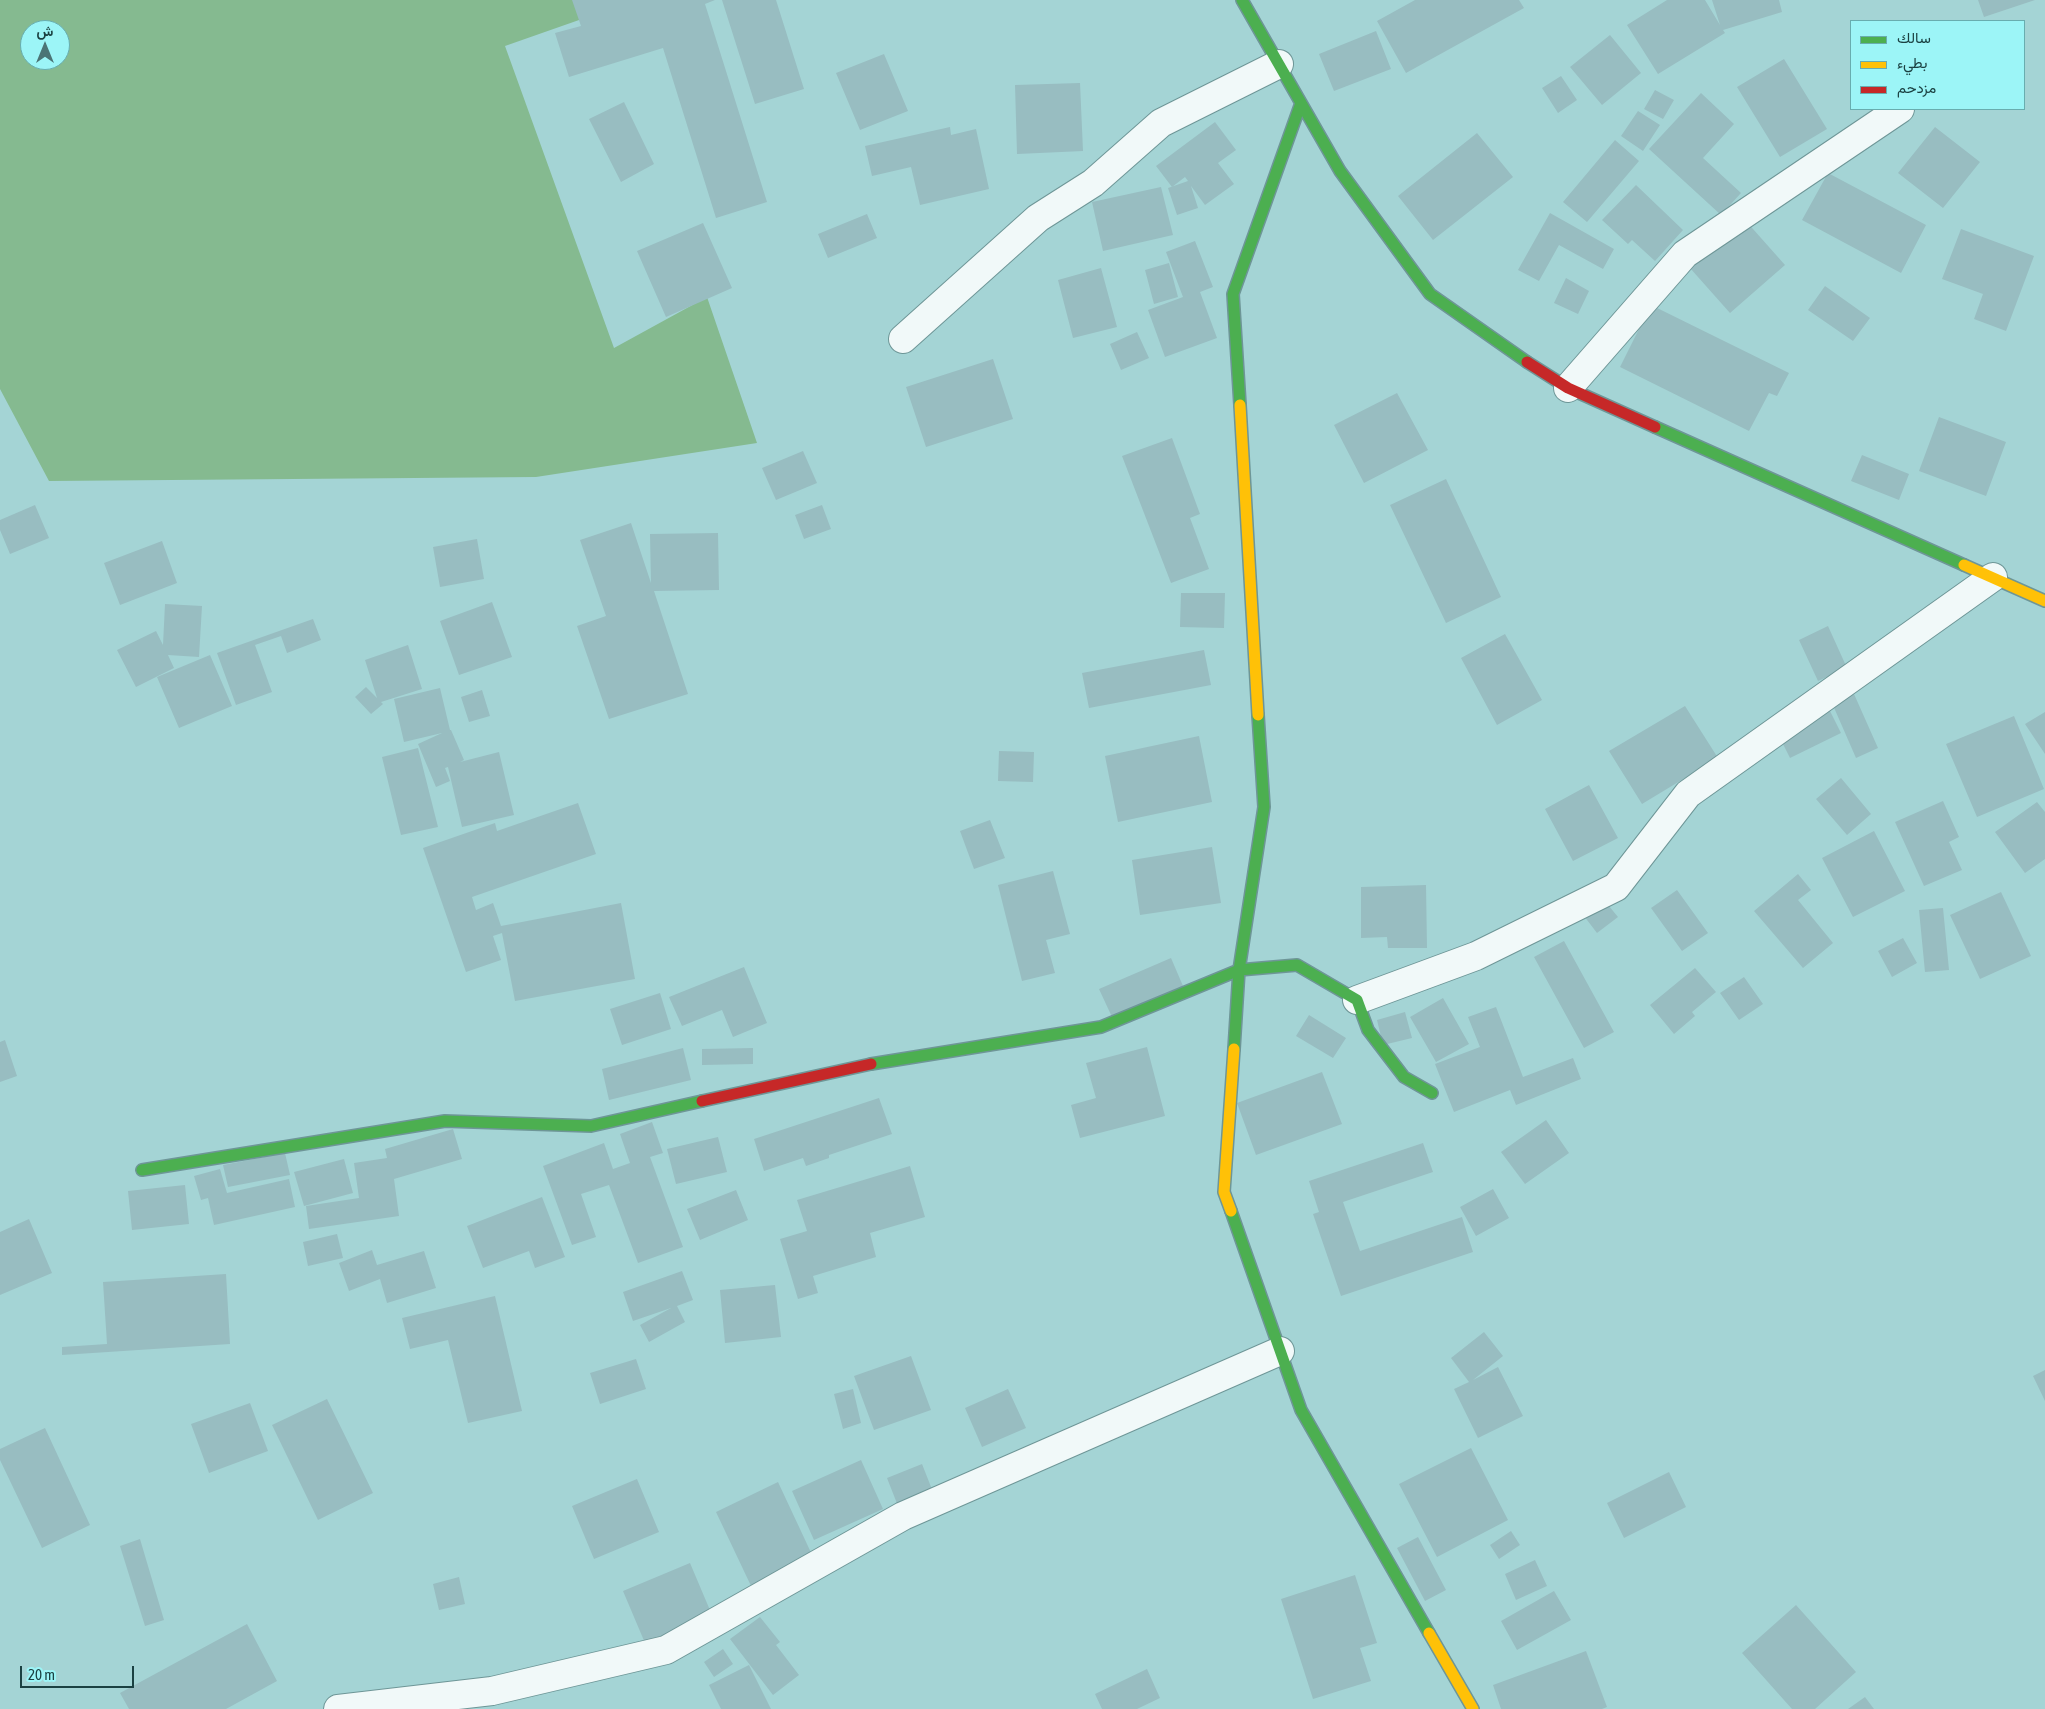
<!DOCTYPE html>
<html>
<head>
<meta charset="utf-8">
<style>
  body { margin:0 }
  #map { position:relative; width:2045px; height:1709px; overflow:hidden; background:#a4d4d5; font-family:"Asap Condensed",Vazirmatn,sans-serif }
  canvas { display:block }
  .legend { position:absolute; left:1850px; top:20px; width:175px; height:90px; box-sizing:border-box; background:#9cf5f7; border:1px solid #68adaf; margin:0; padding:6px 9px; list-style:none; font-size:15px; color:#1b4142 }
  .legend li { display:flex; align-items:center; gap:10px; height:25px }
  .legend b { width:25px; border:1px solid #68adaf }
  .north { position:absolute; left:20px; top:20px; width:50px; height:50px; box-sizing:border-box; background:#9cf5f7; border:1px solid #68adaf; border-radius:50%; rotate:0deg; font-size:14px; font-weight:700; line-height:20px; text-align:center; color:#1b4142 }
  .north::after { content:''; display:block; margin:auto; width:18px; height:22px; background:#4b7475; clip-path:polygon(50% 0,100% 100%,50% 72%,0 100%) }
  .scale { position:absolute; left:20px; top:1666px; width:114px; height:22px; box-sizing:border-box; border:2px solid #1b4142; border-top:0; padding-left:6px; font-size:15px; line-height:18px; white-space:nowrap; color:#1b4142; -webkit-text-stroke:4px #9cf5f7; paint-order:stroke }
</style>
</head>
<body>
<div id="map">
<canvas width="2045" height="1709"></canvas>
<ul class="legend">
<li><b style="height:6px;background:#4caf50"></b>سالك</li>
<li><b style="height:6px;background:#ffc107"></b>بطيء</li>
<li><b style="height:6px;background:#c62828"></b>مزدحم</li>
</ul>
<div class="north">ش</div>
<div class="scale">20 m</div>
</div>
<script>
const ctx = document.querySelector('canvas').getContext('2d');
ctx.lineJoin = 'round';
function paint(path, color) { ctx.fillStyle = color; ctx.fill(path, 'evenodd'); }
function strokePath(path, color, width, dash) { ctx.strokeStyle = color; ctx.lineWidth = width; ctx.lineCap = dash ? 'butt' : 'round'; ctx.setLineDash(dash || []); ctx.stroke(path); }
paint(new Path2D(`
  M0,0H636L505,46L614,348L707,297L757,443L536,477L49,481L0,389ZM30,30H60V60H30Z`), '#85ba90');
paint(new Path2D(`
  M572,0H715L705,4L767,202L716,218L663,48L569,77L555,33L581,26Z
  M722,0H776L804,89L755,104Z
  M1415,0H1519L1524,8L1406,73L1377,21Z
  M1667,0H1705L1720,25L1712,0H1779L1782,12L1723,30L1725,33L1658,74L1627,25Z
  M1978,0H2035L1984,17Z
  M1376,31L1391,69L1334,91L1319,54Z
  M1610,35L1641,73L1602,105L1570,67Z
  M884,54L908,111L860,130L836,73Z
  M1784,59L1827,129L1780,157L1737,87Z
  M1561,76L1577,100L1558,113L1542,88Z
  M1080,83L1083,151L1017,154L1015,85Z
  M1655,90L1674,100L1663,119L1644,109Z
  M1701,93L1734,124L1703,158L1741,193L1721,215L1649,149Z
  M624,102L654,164L621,182L589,119Z
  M1638,111L1660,125L1643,151L1621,136Z
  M1215,122L1236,150L1218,163L1234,184L1205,205L1191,186L1198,208L1177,215L1168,188L1188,181L1185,177L1172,187L1156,166Z
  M950,127L951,135L976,129L989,189L920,205L911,167L872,176L865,146Z
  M1935,127L1980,162L1943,208L1898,173Z
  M1477,133L1513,177L1433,240L1398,196Z
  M1615,140L1639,161L1587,222L1563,202Z
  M1828,173L1926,225L1901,273L1802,220Z
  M1636,185L1683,230L1655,261L1632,240L1628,244L1602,220Z
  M1161,187L1173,235L1103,251L1092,202Z
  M1550,213L1614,249L1603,269L1559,245L1539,281L1518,270Z
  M867,214L877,238L828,258L818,234Z
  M1745,220L1785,265L1730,313L1690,268Z
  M703,223L732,288L666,317L637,251Z
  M1961,229L2034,256L2006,331L1974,319L1983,294L1942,279Z
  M1195,241L1213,287L1200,292L1217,338L1165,357L1148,310L1183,297L1166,252Z
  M1169,263L1178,297L1154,304L1145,270Z
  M1101,268L1117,327L1073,338L1058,280Z
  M1566,278L1589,291L1578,314L1554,303Z
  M1825,286L1870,318L1853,341L1808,310Z
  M1651,305L1789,373L1777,396L1769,393L1749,431L1620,367Z
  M1137,332L1149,358L1121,370L1110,344Z
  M993,359L1013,419L926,447L906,387Z
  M1397,393L1428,450L1364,483L1334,425Z
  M1939,417L2006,442L1986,496L1919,471Z
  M1172,438L1200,514L1190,518L1209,569L1171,583L1122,456Z
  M803,451L817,483L776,500L762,468Z
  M1862,455L1909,474L1899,500L1851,481Z
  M1446,479L1501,597L1446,623L1390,505Z
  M35,505L49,538L10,554L0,530V520Z
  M822,505L831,529L804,539L795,515Z
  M631,523L651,583L650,534L718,533L719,590L654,591L688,694L609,719L577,626L606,616L580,540Z
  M477,539L484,579L440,587L433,547Z
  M162,541L177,583L120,605L104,563Z
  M1181,593H1225L1224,628L1180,627Z
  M492,602L512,657L459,675L440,621Z
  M165,604L202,606L199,657L168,655L174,668L136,687L117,650L156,631L163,645Z
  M313,619L321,640L287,653L281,636L255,645L272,692L236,705L217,653Z
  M1828,626L1847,668L1818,681L1799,640Z
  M1505,634L1542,700L1497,725L1461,658Z
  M408,645L422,689L381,702L383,704L371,714L355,697L366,687L377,698L365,660Z
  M1204,650L1211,685L1089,708L1082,673Z
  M210,655L232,706L179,728L157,677Z
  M440,688L450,730H451L464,760L460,762L499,752L514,815L462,827L448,767L445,768L450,781L436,787L418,744L442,733L404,742L394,699Z
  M482,690L490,716L469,722L461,697Z
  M1854,694L1878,748L1856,758L1832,703Z
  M1685,706L1718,758L1642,804L1609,751Z
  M1828,707L1841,733L1790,758L1777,732Z
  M2045,712V754L2025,724Z
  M2014,716L2044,789L1977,817L1946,744Z
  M1199,736L1212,802L1118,822L1105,756Z
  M418,748L438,827L401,835L382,757Z
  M999,751L1034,752L1033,782L998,781Z
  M1841,778L1871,814L1847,835L1816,799Z
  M1589,785L1618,838L1573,861L1545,809Z
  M1943,801L1959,837L1949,842L1962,870L1924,886L1895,822Z
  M2037,802L2045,812V859L2025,873L1995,832Z
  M578,803L596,854L472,897L476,910L493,903L501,926L621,903L635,979L515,1001L502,933L493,936L501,960L466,972L423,848L495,823L497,831Z
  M990,820L1005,858L974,869L960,831Z
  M1874,831L1905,891L1853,917L1822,858Z
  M1212,847L1221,903L1140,915L1132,860Z
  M1053,871L1070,934L1046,940L1055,973L1022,981L998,885Z
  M1798,874L1811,890L1798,900L1833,943L1803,968L1754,911Z
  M1426,885L1427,948H1388L1387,937L1361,938V887Z
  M1677,890L1708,933L1682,951L1651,908Z
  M2001,892L2031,956L1980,979L1950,915Z
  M1604,900L1618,917L1597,933L1584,916Z
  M1943,908L1949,970L1925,972L1919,910Z
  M1903,938L1917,963L1892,977L1878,951Z
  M1564,941L1614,1032L1584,1048L1534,957Z
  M1171,958L1183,986L1112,1017L1099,989Z
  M744,967L767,1023L733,1037L722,1010L682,1026L669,997Z
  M1695,968L1716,992L1692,1012L1695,1016L1674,1034L1650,1005Z
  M1744,977L1763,1004L1739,1020L1720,993Z
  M660,993L671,1029L622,1045L610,1009Z
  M1443,998L1469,1044L1436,1062L1410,1017Z
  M1496,1007L1523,1077L1573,1058L1581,1079L1516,1105L1510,1090L1454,1112L1435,1064L1480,1047L1468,1017Z
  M1405,1012L1412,1038L1383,1045L1377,1020Z
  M1309,1015L1346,1038L1333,1058L1296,1036Z
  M5,1040L17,1076L0,1082V1042Z
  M1147,1047L1165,1116L1080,1138L1071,1105L1096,1098L1086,1063Z
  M683,1048L691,1080L609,1100L602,1069Z
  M753,1048V1064L702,1065V1049Z
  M1322,1072L1342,1124L1256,1155L1237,1103Z
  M879,1098L892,1134L829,1155V1158L806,1166L803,1158L764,1171L754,1139Z
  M1546,1120L1569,1153L1525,1184L1501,1152Z
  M652,1122L663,1153L650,1157L683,1247L638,1263L609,1185L581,1194L596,1237L572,1245L543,1166L604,1143L613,1169L630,1163L620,1134Z
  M453,1129L462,1159L394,1179L399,1216L309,1229L306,1206L359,1198L354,1163L387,1158L385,1149Z
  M718,1137L727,1172L676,1184L667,1149Z
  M1423,1143L1433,1172L1343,1202L1360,1251L1462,1217L1473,1252L1341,1296L1313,1214L1319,1212L1309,1181Z
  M285,1153L290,1175L228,1187L223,1165Z
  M344,1159L353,1193L304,1206L294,1172Z
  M910,1166L925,1217L870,1233L876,1257L813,1276L818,1293L798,1299L780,1239L807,1231L797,1200Z
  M220,1169L227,1193L289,1179L295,1207L214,1225L208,1198L201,1200L194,1176Z
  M185,1185L189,1224L132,1230L128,1191Z
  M1493,1189L1509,1218L1476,1236L1460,1207Z
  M736,1190L748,1220L700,1240L687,1209Z
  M542,1197L565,1257L535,1268L529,1251L483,1268L467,1226Z
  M29,1219L52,1273L0,1295V1232Z
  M337,1234L343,1258L308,1266L303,1242Z
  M372,1250L377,1265L424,1251L436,1288L387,1303L380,1279L349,1291L339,1263Z
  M682,1271L693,1300L677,1306L685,1322L649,1342L640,1325L671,1308L633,1321L623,1292Z
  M226,1274L230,1344L62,1355V1347L107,1344L103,1282Z
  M775,1285L781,1337L725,1343L720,1290Z
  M495,1296L522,1411L468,1423L448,1340L410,1349L402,1318Z
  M1484,1332L1503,1356L1473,1380L1498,1367L1523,1416L1478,1438L1454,1389L1469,1382L1451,1358Z
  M911,1356L931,1410L874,1430L854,1376Z
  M636,1359L646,1389L600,1404L590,1373Z
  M2045,1370V1401L2033,1376Z
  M853,1389L861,1423L843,1429L834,1394Z
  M1008,1389L1026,1428L982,1447L965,1408Z
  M327,1399L373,1493L318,1520L272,1425Z
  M250,1403L268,1451L209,1473L191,1424Z
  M45,1428L90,1525L42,1548L0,1460V1449Z
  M1471,1448L1508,1520L1437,1557L1399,1484Z
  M861,1460L883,1509L814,1540L792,1491Z
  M922,1464L933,1492L898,1506L887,1478Z
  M1669,1472L1686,1507L1624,1538L1607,1503Z
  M637,1479L659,1532L594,1559L572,1506Z
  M778,1482L814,1559L752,1588L716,1512Z
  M1511,1531L1520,1545L1499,1559L1490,1545Z
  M1418,1537L1446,1590L1425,1601L1397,1548Z
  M140,1539L164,1620L145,1626L120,1546Z
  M1535,1560L1547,1586L1516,1600L1505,1574Z
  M690,1563L712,1615L645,1643L623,1591Z
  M1355,1575L1377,1643L1360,1648L1371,1681L1313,1699L1281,1599Z
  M459,1577L465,1604L439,1610L433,1584Z
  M1554,1591L1571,1620L1517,1650L1501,1621Z
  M1796,1605L1856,1672L1815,1709H1792L1742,1653Z
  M760,1617L780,1642L776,1645L799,1675L773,1695L730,1639Z
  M247,1624L277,1681L226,1709H129L120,1693Z
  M723,1649L733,1664L714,1677L704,1662Z
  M1586,1651L1607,1707L1602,1709H1501L1493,1685Z
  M749,1665L771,1709H721L709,1685Z
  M1147,1669L1160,1698L1137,1709H1102L1095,1694Z
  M1865,1697L1874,1709H1848Z`), '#98bdc1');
const street = new Path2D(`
  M903,339L1038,218L1093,183L1161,123L1279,64
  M1568,388L1685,254L1900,109
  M1357,1000L1476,956L1616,887L1688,794L1993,577
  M338,1709L492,1691L666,1650L903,1516L1280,1351`);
const fast = new Path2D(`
  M1242,0L1340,171L1430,294L1527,362
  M1240,405L1233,294L1301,103
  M1655,427L1964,565
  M1234,1049L1239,970L1264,807L1258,715
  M871,1064L1101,1027L1239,970L1297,965L1357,1000L1368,1030L1404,1077L1432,1093
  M142,1170L445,1121L591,1126L702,1101
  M1231,1211L1301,1410L1429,1633`);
const slow = new Path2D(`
  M1240,405L1258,715
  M1964,565L2045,601
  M1231,1211L1224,1192L1234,1049
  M1429,1633L1473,1709`);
const jam = new Path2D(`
  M1527,362L1568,388L1655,427
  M702,1101L871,1064`);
strokePath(street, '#6e9697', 30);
strokePath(fast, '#6e9697', 14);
strokePath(slow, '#6e9697', 14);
strokePath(jam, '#6e9697', 14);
strokePath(street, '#f1f9f9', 28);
strokePath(fast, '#4caf50', 11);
strokePath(slow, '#ffc107', 11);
strokePath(jam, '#c62828', 11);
</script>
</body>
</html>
